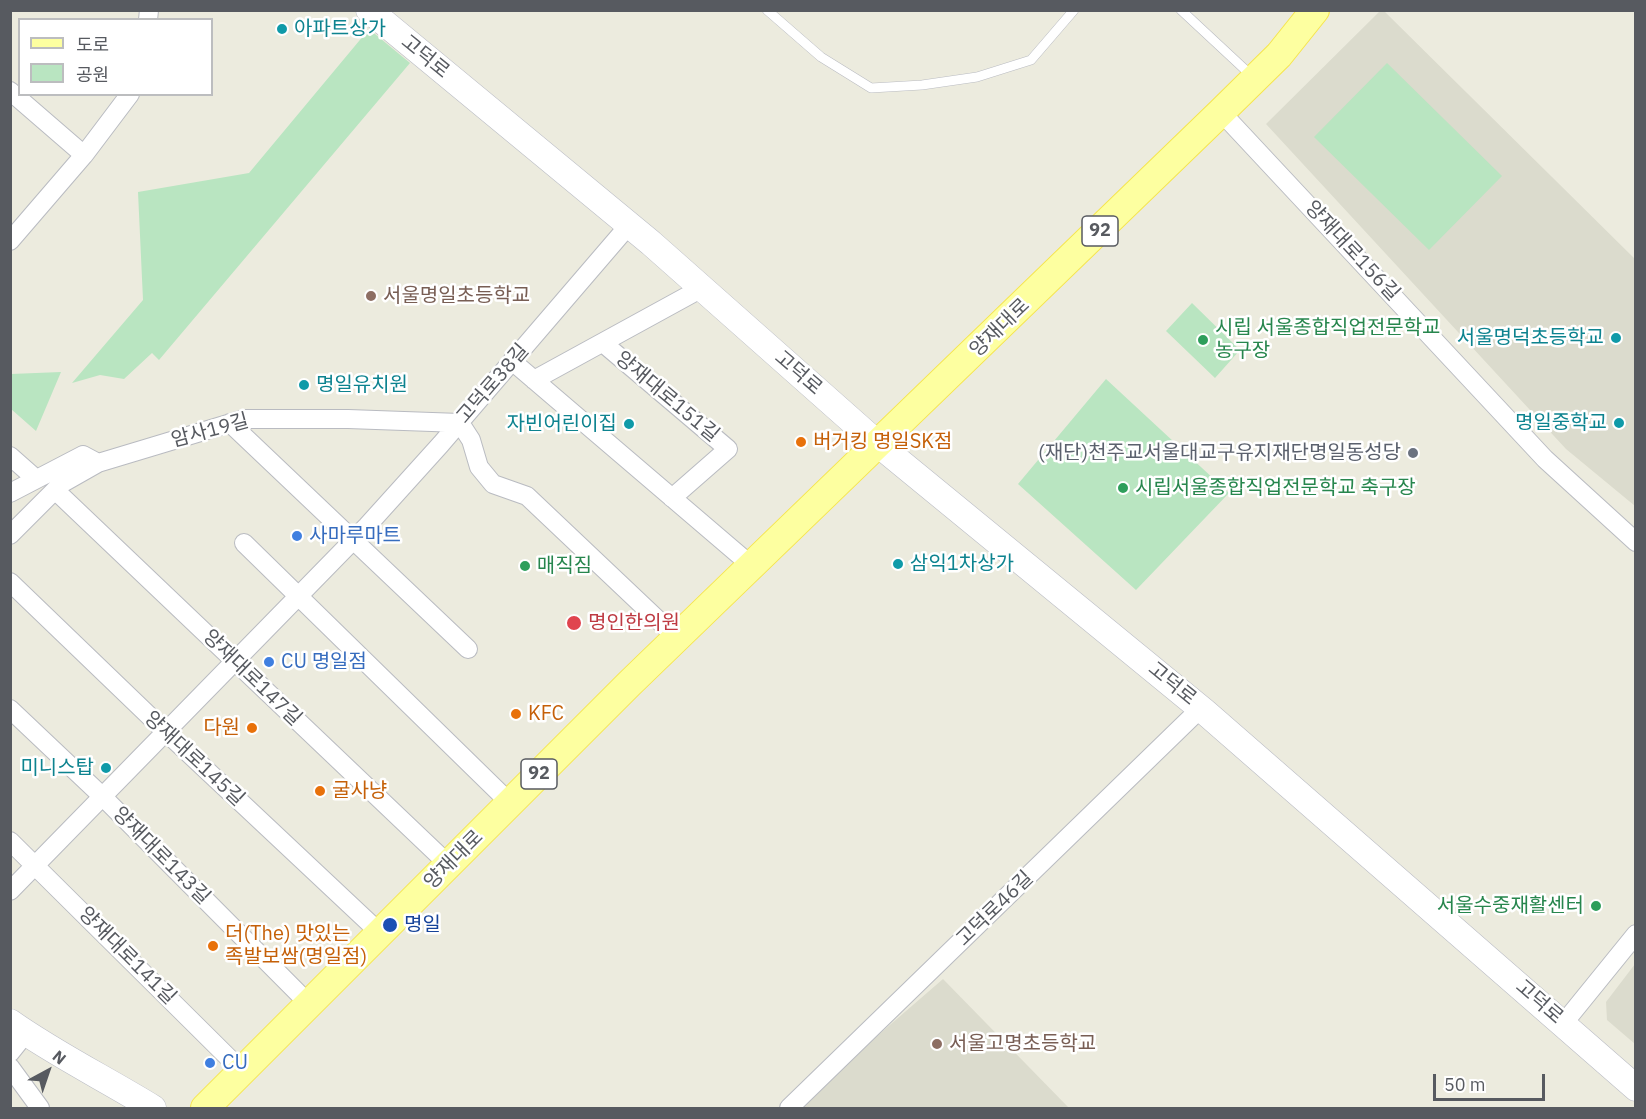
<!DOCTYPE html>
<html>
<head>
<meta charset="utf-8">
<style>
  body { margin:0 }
  #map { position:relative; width:1646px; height:1119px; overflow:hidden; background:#ecebde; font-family:"IBM Plex Sans","Noto Sans KR",sans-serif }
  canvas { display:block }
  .frame { position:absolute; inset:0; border:12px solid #575a60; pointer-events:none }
  .legend { position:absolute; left:18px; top:18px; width:195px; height:78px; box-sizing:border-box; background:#fff; border:2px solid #bcbdbf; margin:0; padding:8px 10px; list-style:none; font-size:18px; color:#575a60 }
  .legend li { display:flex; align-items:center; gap:12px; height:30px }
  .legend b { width:30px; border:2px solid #bcbdbf }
  .north { position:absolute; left:18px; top:1041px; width:60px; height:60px; -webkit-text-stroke:4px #fff; paint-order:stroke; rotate:40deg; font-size:16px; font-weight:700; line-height:24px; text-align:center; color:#575a60 }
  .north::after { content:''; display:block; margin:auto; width:21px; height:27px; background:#575a60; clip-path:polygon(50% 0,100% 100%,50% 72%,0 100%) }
  .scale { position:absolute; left:1433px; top:1074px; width:112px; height:27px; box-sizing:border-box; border:3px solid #575a60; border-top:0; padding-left:8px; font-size:18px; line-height:21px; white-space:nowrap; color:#575a60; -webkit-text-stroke:4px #fff; paint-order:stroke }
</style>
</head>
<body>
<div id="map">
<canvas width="1646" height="1119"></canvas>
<div class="frame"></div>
<ul class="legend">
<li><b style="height:8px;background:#fdffa0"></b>도로</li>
<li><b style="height:16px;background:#b9e5c1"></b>공원</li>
</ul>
<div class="north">N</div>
<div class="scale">50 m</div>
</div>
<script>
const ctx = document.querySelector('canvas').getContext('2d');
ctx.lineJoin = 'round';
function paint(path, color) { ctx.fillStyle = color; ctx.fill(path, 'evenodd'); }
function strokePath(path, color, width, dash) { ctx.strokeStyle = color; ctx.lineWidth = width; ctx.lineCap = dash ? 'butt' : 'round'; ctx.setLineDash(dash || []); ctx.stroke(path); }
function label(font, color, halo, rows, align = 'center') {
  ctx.font = font + ' "IBM Plex Sans","Noto Sans KR",sans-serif'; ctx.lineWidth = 5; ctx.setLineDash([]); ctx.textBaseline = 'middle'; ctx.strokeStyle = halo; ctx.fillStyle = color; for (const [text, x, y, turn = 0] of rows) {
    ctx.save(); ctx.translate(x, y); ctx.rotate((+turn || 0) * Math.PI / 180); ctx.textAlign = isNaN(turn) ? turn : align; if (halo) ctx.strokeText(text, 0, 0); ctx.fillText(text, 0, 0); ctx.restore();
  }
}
paint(new Path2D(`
  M1380,11H1384L1635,259V506L1566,449L1266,124Z
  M1635,964V1044L1607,1020L1606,1002Z
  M943,979L1069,1108H794Z`), '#dbdbcd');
paint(new Path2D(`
  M369,29L410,63L159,360L152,353L124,379L100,375L72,383L143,300L138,192L249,173Z
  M1387,63L1502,176L1429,250L1314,137Z
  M1192,303L1240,350L1215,378L1166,331Z
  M61,372L36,431L11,409V374Z
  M1106,379L1229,493L1136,590L1018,484Z`), '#b9e5c1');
const lane = new Path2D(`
  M767,10L821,57L871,88L922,85L977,77L1031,60L1074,10
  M1181,10L1253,77`);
const street = new Path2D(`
  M148,20L149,10
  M10,91L84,155L130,94
  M1221,112L1545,459L1636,542
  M10,241L84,155
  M603,343L728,449L672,498
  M512,361L752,566
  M534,380L702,288
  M230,423L468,649
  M10,456L36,479
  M55,490L449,865
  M10,493L83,455L98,463
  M10,535L61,484L98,463L244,419H348L460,423L471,440L479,467L493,484L527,496L677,638
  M244,543L510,803
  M10,582L167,733L380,933
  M10,709L103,797L309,1004
  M10,841L243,1072
  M10,891L367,526L441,444L629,225
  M1563,1024L1636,934
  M10,1053L26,1033
  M10,1067L40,1108
  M789,1108L1201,708`);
const secondary = new Path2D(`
  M369,10L651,243L878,444L1205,712L1636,1088
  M10,1022C55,1054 106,1079 153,1108`);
const primary = new Path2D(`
  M205,1108L630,683L1221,112L1279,55L1315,10`);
strokePath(lane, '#b9bbc1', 10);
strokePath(street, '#b9bbc1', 20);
strokePath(secondary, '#bbbdc5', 27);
strokePath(primary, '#f6e54d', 30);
strokePath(lane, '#fff', 9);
strokePath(street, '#fff', 18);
strokePath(secondary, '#fff', 26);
strokePath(primary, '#fdffa0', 28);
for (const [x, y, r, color] of [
  [282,29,6,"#0f9aa8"],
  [371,296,6,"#8d6e63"],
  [1616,338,6,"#0f9aa8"],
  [1203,340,6,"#2e9e5b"],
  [304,385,6,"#0f9aa8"],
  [1619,423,6,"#0f9aa8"],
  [629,424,6,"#0f9aa8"],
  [801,442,6,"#e8710a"],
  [1413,453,6,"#6b7280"],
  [1123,488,6,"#2e9e5b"],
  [297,536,6,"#3f7fe0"],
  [898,564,6,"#0f9aa8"],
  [525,566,6,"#2e9e5b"],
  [574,623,8,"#e0444e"],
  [269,662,6,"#3f7fe0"],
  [516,714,6,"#e8710a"],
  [252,728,6,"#e8710a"],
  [106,768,6,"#0f9aa8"],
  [320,791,6,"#e8710a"],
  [1596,906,6,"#2e9e5b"],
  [390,925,8,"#1a4fb4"],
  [213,946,6,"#e8710a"],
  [937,1044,6,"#8d6e63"],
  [210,1063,6,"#3f7fe0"]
]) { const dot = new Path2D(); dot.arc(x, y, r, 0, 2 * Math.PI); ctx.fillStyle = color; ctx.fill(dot); strokePath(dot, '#fff', 2); }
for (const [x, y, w] of [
  [1100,231,36],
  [539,774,36]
]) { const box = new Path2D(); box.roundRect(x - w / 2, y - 15, w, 30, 4.5); ctx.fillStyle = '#fff'; ctx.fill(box); strokePath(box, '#575a60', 1.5); }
label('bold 18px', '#575a60', null, [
  ["92",1100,231],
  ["92",539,774]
]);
label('20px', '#0d838f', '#fff', [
  ["아파트상가",294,29,"left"],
  ["서울명덕초등학교",1604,338],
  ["명일유치원",316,385,"left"],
  ["명일중학교",1607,423],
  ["자빈어린이집",617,424],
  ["삼익1차상가",910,564,"left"],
  ["미니스탑",94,768]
], 'right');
label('20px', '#575a60', '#fff', [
  ["고덕로",425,57,39],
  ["양재대로156길",1352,251,47],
  ["양재대로",1000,328,-44],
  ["고덕로",798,373,41],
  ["고덕로38길",493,384,-49],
  ["양재대로151길",667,397,40],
  ["암사19길",210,431,-15],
  ["양재대로147길",252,678,44],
  ["고덕로",1172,684,39],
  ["양재대로145길",194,759,43],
  ["양재대로143길",161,856,45],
  ["양재대로",454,860,-45],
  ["고덕로46길",995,909,-44],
  ["양재대로141길",127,956,45],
  ["고덕로",1539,1002,41]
]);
label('20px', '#785e54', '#fff', [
  ["서울명일초등학교",383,296],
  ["서울고명초등학교",949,1044]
], 'left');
label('20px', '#27864d', '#fff', [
  ["시립 서울종합직업전문학교",1215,328],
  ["농구장",1215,351],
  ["시립서울종합직업전문학교 축구장",1135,488],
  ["매직짐",537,566],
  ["서울수중재활센터",1584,906,"right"]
], 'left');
label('20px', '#c56008', '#fff', [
  ["버거킹 명일SK점",813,442],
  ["KFC",528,714],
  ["다원",240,728,"right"],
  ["굴사냥",332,791],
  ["더(The) 맛있는",225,934],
  ["족발보쌈(명일점)",225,957]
], 'left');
label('20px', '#5b616d', '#fff', [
  ["(재단)천주교서울대교구유지재단명일동성당",1401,453]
], 'right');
label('20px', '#366cbe', '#fff', [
  ["사마루마트",309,536],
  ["CU 명일점",281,662],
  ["CU",222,1063]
], 'left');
label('20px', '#be3a42', '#fff', [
  ["명인한의원",588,623]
], 'left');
label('20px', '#164399', '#fff', [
  ["명일",404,925]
], 'left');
</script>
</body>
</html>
